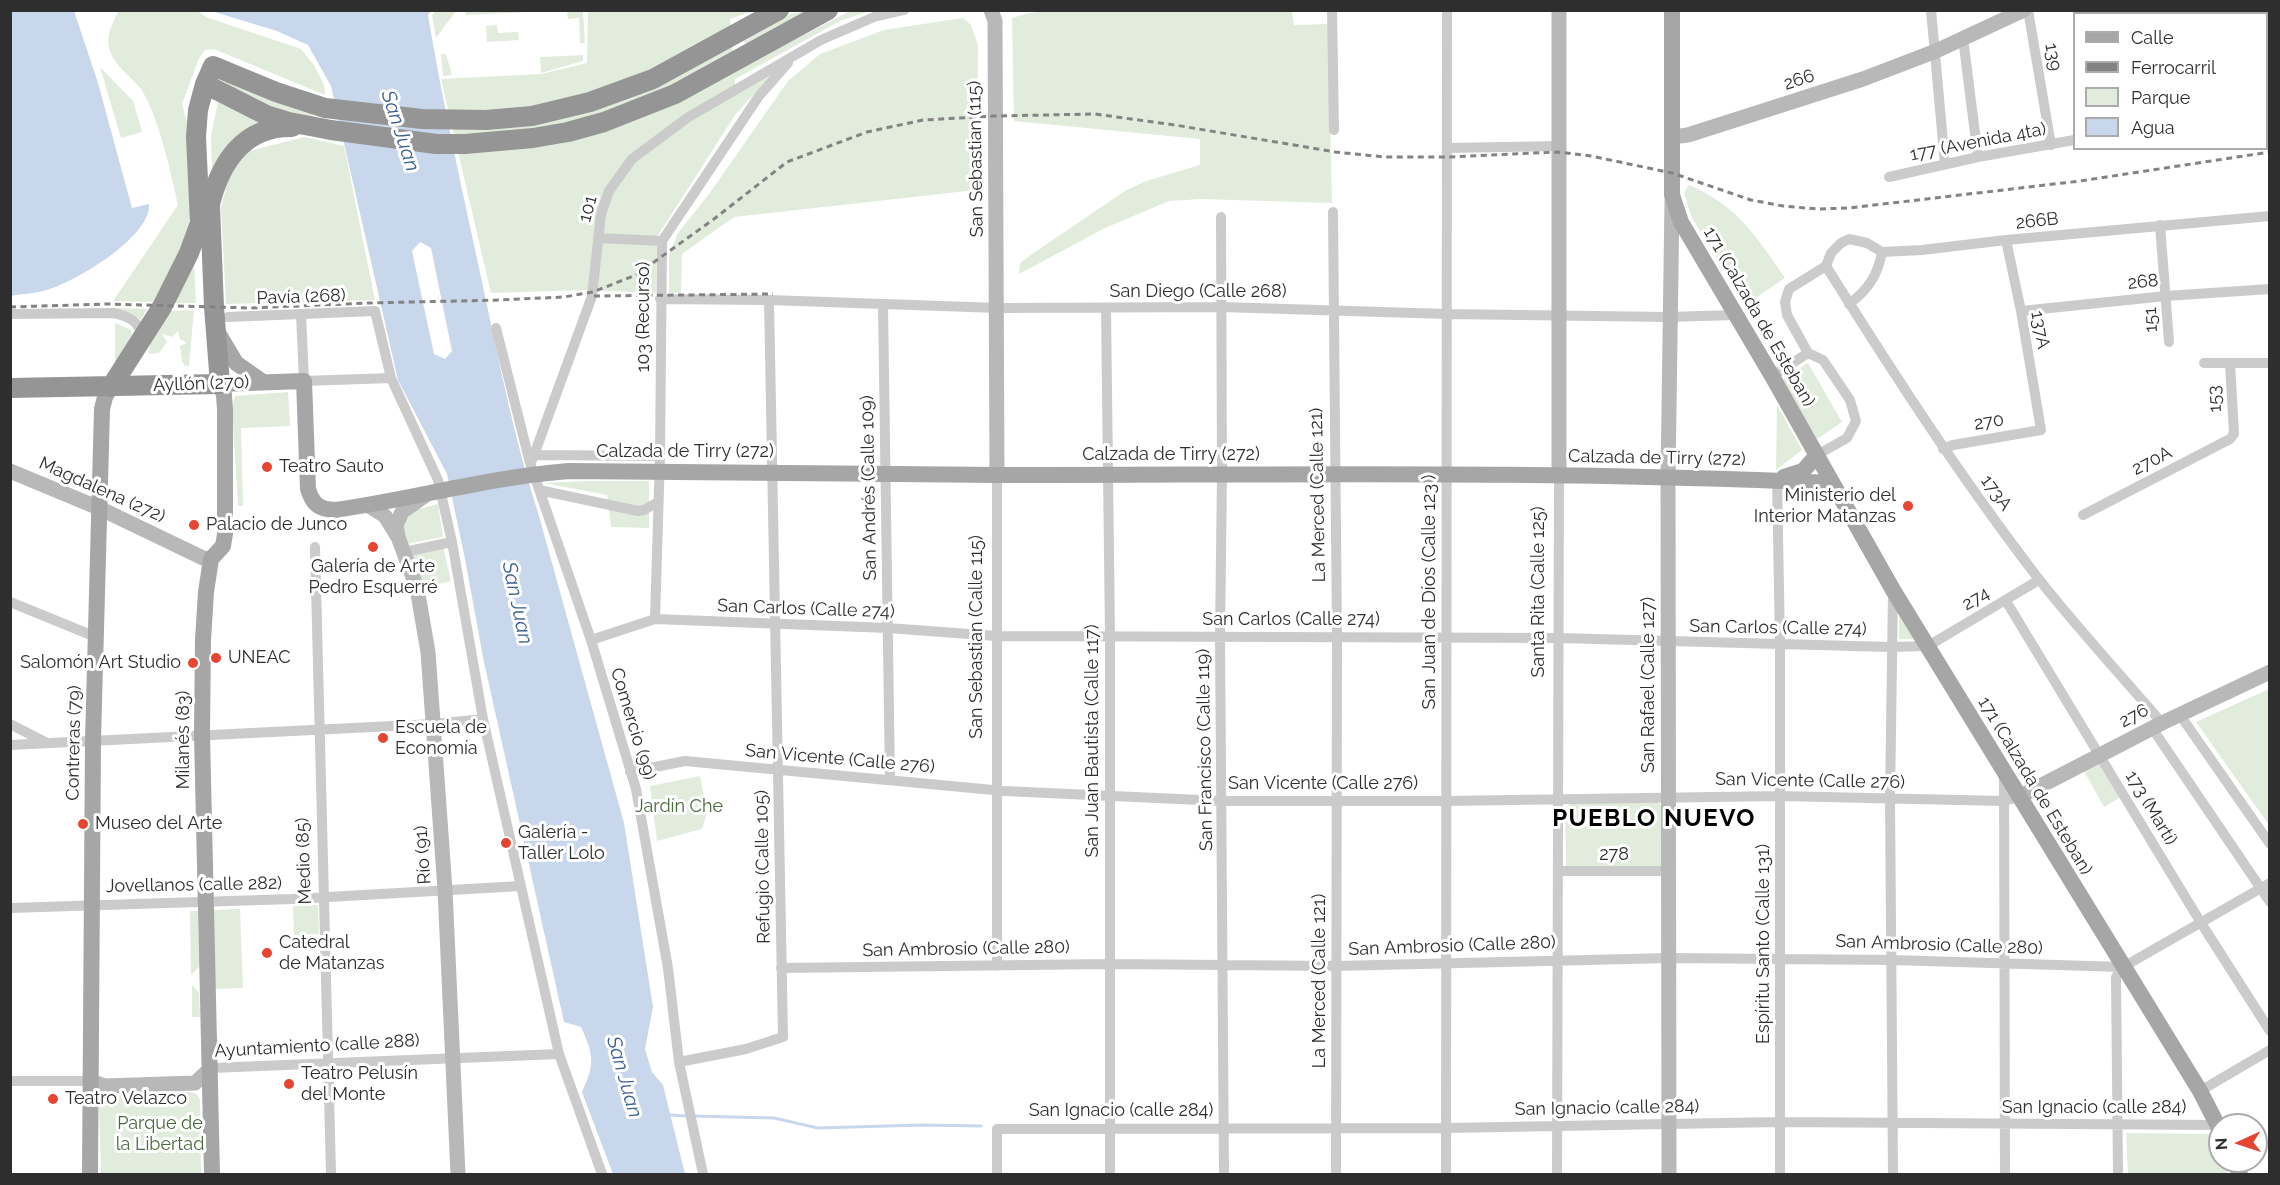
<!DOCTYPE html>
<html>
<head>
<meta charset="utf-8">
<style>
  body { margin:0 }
  #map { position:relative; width:2280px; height:1185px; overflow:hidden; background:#fff; font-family:Raleway,sans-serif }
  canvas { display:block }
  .frame { position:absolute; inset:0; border:12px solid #2e2e2e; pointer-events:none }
  .legend { position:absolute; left:2073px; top:12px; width:195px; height:138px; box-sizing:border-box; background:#fff; border:2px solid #ababab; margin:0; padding:8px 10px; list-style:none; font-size:18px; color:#2e2e2e }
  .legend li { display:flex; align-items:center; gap:12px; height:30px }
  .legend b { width:30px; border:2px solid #ababab }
  .north { position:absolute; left:2208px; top:1113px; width:60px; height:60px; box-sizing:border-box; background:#fff; border:2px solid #ababab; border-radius:50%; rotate:267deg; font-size:16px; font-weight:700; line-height:24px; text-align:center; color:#2e2e2e }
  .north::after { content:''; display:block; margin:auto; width:21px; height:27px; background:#e54531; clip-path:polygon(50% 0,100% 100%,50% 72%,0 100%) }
</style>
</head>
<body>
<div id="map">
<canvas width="2280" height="1185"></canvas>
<div class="frame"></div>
<ul class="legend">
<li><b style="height:8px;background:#a6a6a6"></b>Calle</li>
<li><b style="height:8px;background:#838383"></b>Ferrocarril</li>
<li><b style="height:16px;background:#e1ecdc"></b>Parque</li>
<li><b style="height:16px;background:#c8d7eb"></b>Agua</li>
</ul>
<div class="north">N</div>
</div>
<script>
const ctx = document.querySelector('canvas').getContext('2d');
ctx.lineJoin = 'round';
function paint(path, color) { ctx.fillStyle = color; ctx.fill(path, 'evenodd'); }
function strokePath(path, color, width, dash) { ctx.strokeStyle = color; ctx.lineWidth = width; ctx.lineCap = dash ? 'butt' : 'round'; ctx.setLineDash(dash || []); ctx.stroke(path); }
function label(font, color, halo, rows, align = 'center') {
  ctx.font = font + ' Raleway,sans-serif'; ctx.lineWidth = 6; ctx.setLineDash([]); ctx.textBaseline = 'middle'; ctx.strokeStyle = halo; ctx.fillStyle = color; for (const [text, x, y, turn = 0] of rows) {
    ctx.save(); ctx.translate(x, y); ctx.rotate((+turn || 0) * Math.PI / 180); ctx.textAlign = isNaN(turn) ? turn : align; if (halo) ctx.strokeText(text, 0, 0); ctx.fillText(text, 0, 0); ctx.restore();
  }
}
paint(new Path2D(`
  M465,10H551V11L465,15Z
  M1056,10H1292L1294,25L1328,24L1332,203L1201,199L1169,201L1105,228L1019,274L1020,263L1032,254L1125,191L1146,181L1200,165V139L1014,121L1012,18L1029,13Z
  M116,11H198L206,17L301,49L314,65L324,85L325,95L214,49L205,50L199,58L182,104L188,126L190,215L188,234L182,251L153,302L113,301L178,205C171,173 160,123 144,94C136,79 116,69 110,51C105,36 112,25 118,12Z
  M435,11H456L436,38L432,15Z
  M567,11H583L585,43H580L579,18L568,19Z
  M588,11H753L730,19L734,71L850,11H870L840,21L735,79V92L774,72L735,115L657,237L656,293L586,290L491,293L441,79L541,74L587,63Z
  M805,11H813L746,46L744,41L791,14Z
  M963,18L971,25L978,45L976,190L734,217L682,254L681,293H669V255L678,233L709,194L788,81L820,54L884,30Z
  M497,25L498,33L518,32L519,40L487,42L486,26Z
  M441,54H446L452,75L443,76Z
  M583,55V61L541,73L540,57Z
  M100,67L133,101L142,132L121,138Z
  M226,81L313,113V115L310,118L263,104L225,85Z
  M218,102L264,124C246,137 220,149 212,171L211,136Z
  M304,137L344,146L375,300L226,304L221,207L228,181L238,162L250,151Z
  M1689,185C1738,206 1756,236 1785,278L1745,305L1691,216L1684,193Z
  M194,263L196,303H174Z
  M113,308L147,309L141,320L131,313Z
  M194,310L189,366H185L182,361L180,346L187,343L180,339L178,331L172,337L162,334L167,342L159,353L149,354L150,343L169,311Z
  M115,323L131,330C135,343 122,354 115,364Z
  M1808,363L1842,422L1817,439L1783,379Z
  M288,392L290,426L241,428L243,506H238L232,408L235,396Z
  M1777,405L1802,450L1776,470Z
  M586,481H649V528L611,527L607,495L544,483Z
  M438,504L443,537L406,544L403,522L415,510Z
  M443,547L451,581L418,589L408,554Z
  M1899,612L1915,639H1899Z
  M2269,689V825L2196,722Z
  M2101,755L2124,795L2104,807L2081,766Z
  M700,776L707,813L702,829L657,841L650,786Z
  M1656,801L1662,806L1663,866L1566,867L1565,808L1573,802Z
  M318,905L319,934L294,935L293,906Z
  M240,909L243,988L214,989L211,910Z
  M190,911H198L199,967L191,975Z
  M192,985L199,992L200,1017H192Z
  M190,1092L197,1094L200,1100L201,1174H101L99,1107L106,1097Z
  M2126,1133L2210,1134L2220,1156V1161H2222L2228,1174H2128Z`), '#e1ecdc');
paint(new Path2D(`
  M10,11H74L98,83L132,208L149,204C152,237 71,285 43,291C32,294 21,294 11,296Z
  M211,11H431L428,15C443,105 463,193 482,282C499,361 514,439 539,516L624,823L653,1007L645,1049L652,1072L663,1085L685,1174H613L582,1092C595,1064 594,1055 581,1027L564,1022L484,662L464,554L447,474L398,380L331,86L308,45L277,31Z`), '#c8d7eb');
paint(new Path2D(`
  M420,242L431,248L452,351L445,359L434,354L412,251Z`), '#fff');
strokePath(new Path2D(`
  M670,1115L686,1116
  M693,1116L774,1118L818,1128L922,1125L981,1126`), '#c8d7eb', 3);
strokePath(new Path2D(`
  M1332,10L1334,130
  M1931,10L1945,164
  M2028,10L2051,145
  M2154,10L2158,14
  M2166,14L2168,10
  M1963,38L1978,157
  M2266,59L2270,55
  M1447,148L1559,146
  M1889,177L1978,157L2074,140
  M1333,212L1337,637L1336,1174
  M1221,217L1222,474L1220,637L1224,1174
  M2160,225L2169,342
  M598,238L662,241
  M1826,266C1893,373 1961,478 2038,578C2077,628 2121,675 2162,723
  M1826,266L1831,253L1841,243L1849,239L1867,243L1882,252L1922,250L2006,240L2270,216
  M660,299L769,300L998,308L1222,307L1447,314L1668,317L1736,315
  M883,304L890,780
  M1849,304C1868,290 1878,275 1882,252
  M1106,308L1110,636V1174
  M2021,311L2166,296L2270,289
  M10,314L113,313C129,316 142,322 141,340
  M301,314L304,381L391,378
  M228,317L375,311L391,378L438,480L452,542L483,719L559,1054L602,1174
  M496,328L530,463L591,640L636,789L668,968L679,1062L703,1174
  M2204,363H2270
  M1772,376L1808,353
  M1943,449L1953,445L2041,430L2021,311L2006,240
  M534,455L592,296L601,214L609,191L632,159L687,118L821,40L874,17L904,10
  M1817,455L1847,438L1856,421L1850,400L1823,360L1808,353L1787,315L1785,302L1789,289L1826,266
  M532,460L534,455L660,456
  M1777,479L1780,644V1174
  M539,490L638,511L644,510L658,502
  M2083,515L2230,439L2234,434L2230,363
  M315,547L331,1174
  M404,552L452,542
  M2006,601L2201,923L2270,1031
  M10,602L96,637
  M655,619L660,456L662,241L759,96L788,63
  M591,640L655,619L888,628L996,636L1559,638L1891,647L1928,646L2039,580
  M2180,715L2270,844
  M10,724L47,743
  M2152,728L2270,902
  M10,745L433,724L483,719
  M630,772L685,761L1004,791L1222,801H1446L1780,796L2004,801L2019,797
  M2004,773L2005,1174
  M1559,871H1669
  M10,908L293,899L521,886
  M997,966V475
  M781,968L1109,964L1336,966L1670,958L1892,960L2123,967
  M679,1062L746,1049L783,1037L769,300
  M211,1068L559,1054
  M10,1081H91
  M2200,1091L2270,1050
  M997,1174V1129L1446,1128L1780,1122L2218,1125
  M1446,1174L1447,10
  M1557,1174L1559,475
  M1893,1174L1890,799L1893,591
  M2118,1174L2116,977L2123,967L2270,883`), '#cbcbcb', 10);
strokePath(new Path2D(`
  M991,10L995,21L997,475
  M1559,10V475
  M1672,137L1688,135L1863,79L1936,51L2024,10
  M10,471L99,508L203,558L211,559
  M426,495L402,512L396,525L398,537L417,588L428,652L445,890L458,1174
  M369,506L385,516L398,537
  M2019,797L2162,723L2270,672
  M91,1081L105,1086L195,1083L211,1068
  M1669,1174L1668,478L1672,200`), '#b8b8b8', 15);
strokePath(new Path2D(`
  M1672,10V195L1681,222L1772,376L1893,590L2200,1091L2220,1130
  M217,331L236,363L263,382
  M1784,477L1803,471L1817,455
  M2234,1161L2240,1174
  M90,1174L93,740L102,409L105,397L111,387
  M212,1174L202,734L203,640L206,592L211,559L223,546L225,534V410L224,395L220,384L304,381L308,489C313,505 319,509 335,510C413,499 490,477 569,471C713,473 857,475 1001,475C1278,475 1555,470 1832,483`), '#a6a6a6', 16);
strokePath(new Path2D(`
  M205,84L266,115L289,122L331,130L436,144H465L533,138L568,132L604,122L675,94L828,10
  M210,204C221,161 244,126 292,127
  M111,387L162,307L189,253L200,223L196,137L198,110L205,84L213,66L276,92L325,108L422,119L486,120L532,116L590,102L653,79L779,10
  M10,388L220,384L214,307L210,206`), '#959595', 20);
strokePath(new Path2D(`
  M594,296L773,294
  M10,307L107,304L250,308L369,303L500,300L564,297L593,292L636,275L714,219L787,162L867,132L923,120L995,116L1095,114L1175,125L1335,152L1385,157H1447L1558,152L1591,156L1672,173L1751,200L1783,206L1818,209L1849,208L2080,181L2270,152`), '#838383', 3, [6, 4.5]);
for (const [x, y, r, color] of [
  [267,467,6,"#e54531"],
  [1908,506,6,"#e54531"],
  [194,525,6,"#e54531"],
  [373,547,6,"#e54531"],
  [216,658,6,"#e54531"],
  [193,663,6,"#e54531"],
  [383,738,6,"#e54531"],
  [83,824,6,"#e54531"],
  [506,843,6,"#e54531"],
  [267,953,6,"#e54531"],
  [289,1084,6,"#e54531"],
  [53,1099,6,"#e54531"]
]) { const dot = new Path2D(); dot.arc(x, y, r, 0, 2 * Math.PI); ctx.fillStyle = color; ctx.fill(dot); strokePath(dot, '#fff', 2); }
label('18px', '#2e2e2e', '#fff', [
  ["139",2053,57,80],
  ["266",1799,80,-18],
  ["177 (Avenida 4ta)",1978,142,-11],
  ["San Sebastian (115)",976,159,-91],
  ["101",588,209,-75],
  ["266B",2037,221,-6],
  ["268",2143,282,-6],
  ["San Diego (Calle 268)",1198,292],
  ["Pavía (268)",301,297,-2],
  ["103 (Recurso)",644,317,-90],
  ["171 (Calzada de Esteban)",1759,317,60],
  ["151",2151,320,-93],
  ["137A",2040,330,80],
  ["Ayllón (270)",201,384,-2],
  ["153",2215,399,-93],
  ["270",1989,422,-9],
  ["Calzada de Tirry (272)",685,452],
  ["Calzada de Tirry (272)",1171,455],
  ["Calzada de Tirry (272)",1657,458,1],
  ["270A",2152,461,-27],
  ["San Andrés (Calle 109)",869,488,-91],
  ["Magdalena (272)",102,490,24],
  ["173A",1996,493,54],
  ["La Merced (Calle 121)",1318,495,-91],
  ["San Juan de Díos (Calle 123 )",1430,592,-90],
  ["Santa Rita (Calle 125)",1539,592,-90],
  ["274",1976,599,-30],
  ["San Carlos (Calle 274)",806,609,2],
  ["San Carlos (Calle 274)",1291,620],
  ["San Carlos (Calle 274)",1778,628,1],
  ["San Sebastian (Calle 115)",977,637,-90],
  ["San Rafael (Calle 127)",1649,685,-90],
  ["276",2134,716,-28],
  ["Comercio (99)",633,724,73],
  ["Milanés (83)",184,740,-90],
  ["San Juan Bautista (Calle 117)",1093,741,-90],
  ["Contreras (79)",74,743,-89],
  ["San Francisco (Calle 119)",1205,750,-91],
  ["San Vicente (Calle 276)",840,759,5],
  ["San Vicente (Calle 276)",1810,781,1],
  ["San Vicente (Calle 276)",1323,784],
  ["171 (Calzada de Esteban)",2035,786,59],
  ["173 (Martí)",2151,808,59],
  ["Río (91)",423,855,-94],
  ["278",1614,855],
  ["Medio (85)",304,861,-92],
  ["Refugio (Calle 105)",763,867,-91],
  ["Jovellanos (calle 282)",194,885,-1],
  ["Espíritu Santo (Calle 131)",1764,944,-90],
  ["San Ambrosio (Calle 280)",1939,945,2],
  ["San Ambrosio (Calle 280)",1452,946,-2],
  ["San Ambrosio (Calle 280)",966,949,-1],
  ["La Merced (Calle 121)",1320,981,-90],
  ["Ayuntamiento (calle 288)",317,1046,-3],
  ["San Ignacio (calle 284)",1607,1108,-1],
  ["San Ignacio (calle 284)",2094,1108],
  ["San Ignacio (calle 284)",1121,1111]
]);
label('18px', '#2e2e2e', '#fff', [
  ["Teatro Sauto",279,467],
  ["Ministerio del",1896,496,"right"],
  ["Interior Matanzas",1896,517,"right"],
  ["Palacio de Junco",206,525],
  ["Galería de Arte",373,567,"center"],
  ["Pedro Esquerré",373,588,"center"],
  ["UNEAC",228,658],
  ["Salomón Art Studio",181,663,"right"],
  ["Escuela de",395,728],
  ["Economía",395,749],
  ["Museo del Arte",95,824],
  ["Galería -",518,833],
  ["Taller Lolo",518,854],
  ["Catedral",279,943],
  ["de Matanzas",279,964],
  ["Teatro Pelusín",301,1074],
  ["del Monte",301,1095],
  ["Teatro Velazco",65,1099]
], 'left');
label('18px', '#496a3c', '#fff', [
  ["Jardín Che",679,807],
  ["Parque de",160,1124],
  ["la Libertad",160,1145]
]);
label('italic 20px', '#3c6090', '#fff', [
  ["San Juan",400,131,72],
  ["San Juan",517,603,78],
  ["San Juan",624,1077,74]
]);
ctx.letterSpacing = '1.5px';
label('bold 24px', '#000', '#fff', [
  ["PUEBLO NUEVO",1654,819]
]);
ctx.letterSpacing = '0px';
</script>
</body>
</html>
